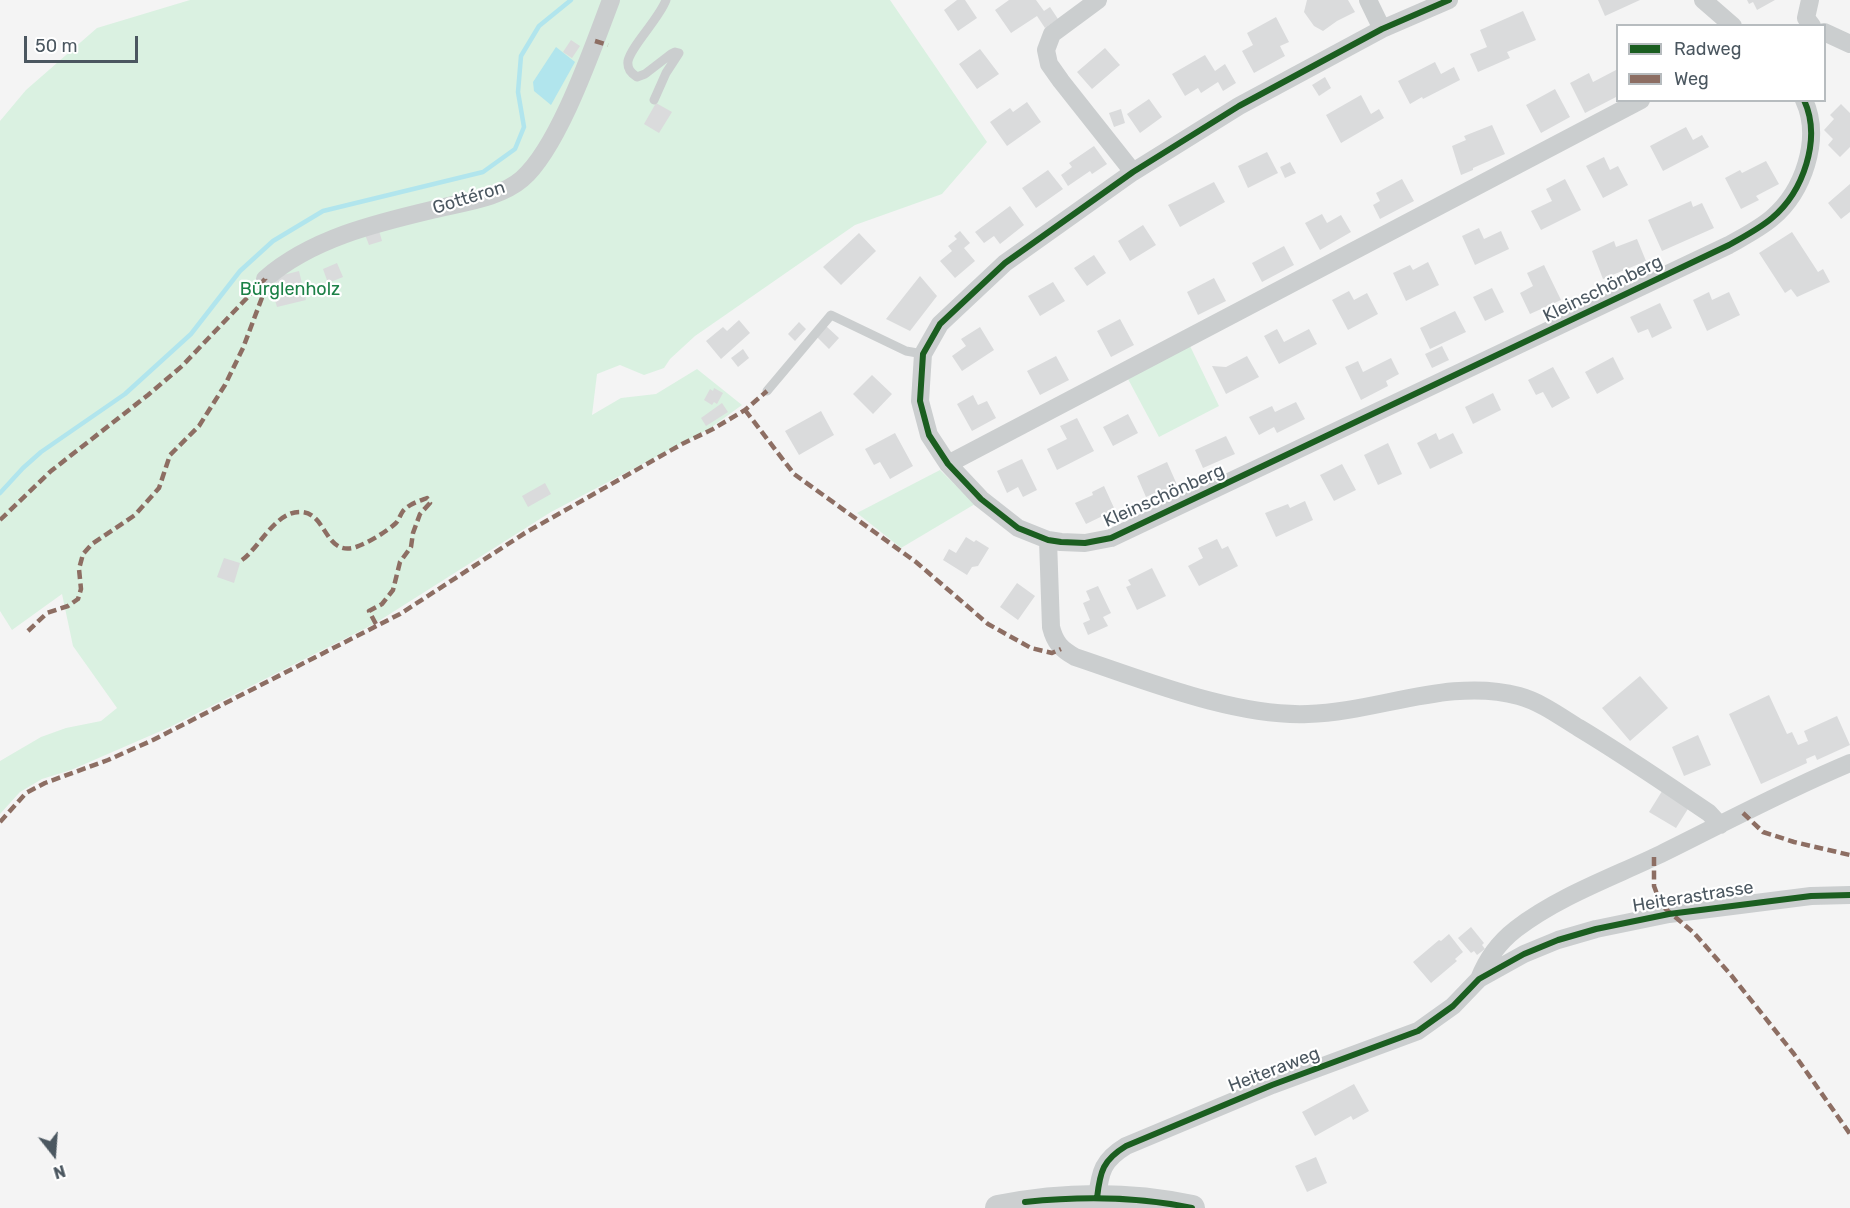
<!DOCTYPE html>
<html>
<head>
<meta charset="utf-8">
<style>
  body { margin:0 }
  #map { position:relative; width:1850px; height:1208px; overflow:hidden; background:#f4f4f4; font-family:Rubik,sans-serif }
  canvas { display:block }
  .legend { position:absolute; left:1616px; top:24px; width:210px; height:78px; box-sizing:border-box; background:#fff; border:2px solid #b7bcbf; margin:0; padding:8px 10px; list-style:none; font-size:18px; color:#4b5760 }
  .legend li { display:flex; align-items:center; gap:12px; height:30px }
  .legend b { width:30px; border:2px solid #b7bcbf }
  .north { position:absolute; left:24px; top:1124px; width:60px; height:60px; -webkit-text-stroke:4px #fff; paint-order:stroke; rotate:163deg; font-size:16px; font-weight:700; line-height:24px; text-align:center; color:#4b5760 }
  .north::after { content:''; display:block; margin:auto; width:21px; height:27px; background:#4b5760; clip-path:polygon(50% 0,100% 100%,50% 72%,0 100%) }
  .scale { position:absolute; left:24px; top:36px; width:114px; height:27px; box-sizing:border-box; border:3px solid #4b5760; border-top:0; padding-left:8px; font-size:18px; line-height:21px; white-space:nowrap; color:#4b5760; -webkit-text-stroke:4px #fff; paint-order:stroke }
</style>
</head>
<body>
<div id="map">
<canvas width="1850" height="1208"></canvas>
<ul class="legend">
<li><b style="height:8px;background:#1b5e20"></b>Radweg</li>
<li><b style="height:8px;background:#8d6e63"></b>Weg</li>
</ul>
<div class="north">N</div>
<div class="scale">50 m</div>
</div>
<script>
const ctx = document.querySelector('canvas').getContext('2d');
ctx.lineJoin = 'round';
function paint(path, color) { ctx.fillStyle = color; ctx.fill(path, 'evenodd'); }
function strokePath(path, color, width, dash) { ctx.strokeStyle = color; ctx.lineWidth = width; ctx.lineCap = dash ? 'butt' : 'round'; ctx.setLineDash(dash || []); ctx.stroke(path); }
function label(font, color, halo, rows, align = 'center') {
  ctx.font = font + ' Rubik,sans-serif'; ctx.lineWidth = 4.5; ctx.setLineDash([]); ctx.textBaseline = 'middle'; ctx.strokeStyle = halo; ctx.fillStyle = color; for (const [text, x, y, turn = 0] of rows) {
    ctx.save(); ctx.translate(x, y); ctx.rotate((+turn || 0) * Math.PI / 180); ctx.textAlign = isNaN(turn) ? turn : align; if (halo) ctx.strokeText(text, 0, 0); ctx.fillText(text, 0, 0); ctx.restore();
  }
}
paint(new Path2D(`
  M190,0H890L987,142L942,194L855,225L695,336L670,359L664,368L644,375L620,365L597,374L592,415L621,398L656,394L697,369L742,405L709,429L551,512L374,624L170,727L71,770L42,779L20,792L0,814V761L41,737L66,728L101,721L117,708L73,646L62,594L12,630L0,611V121L26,90L97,28Z
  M1190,346L1219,406L1159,437L1128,379Z
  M940,470L975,504L901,548L857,513Z`), '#daf1e1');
paint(new Path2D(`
  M556,47L575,62L551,105L534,91L533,82Z`), '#b1e5ed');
strokePath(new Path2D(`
  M0,493L23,468L41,452L125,394L191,334L240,271L273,241L323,211L483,172L515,149L524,127L518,92L521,56L539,26L571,0`), '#b1e5ed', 4.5);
paint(new Path2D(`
  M957,0H965L977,18L958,31L944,10Z
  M1009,0H1036L1044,11L1050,7L1058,19L1045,28L1037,16L1011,33L995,10Z
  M1307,0H1348L1355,12L1337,21L1323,31L1314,26L1304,12Z
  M1598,0H1640L1605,16Z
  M1747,0H1775L1757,10L1753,2L1749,4Z
  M1523,11L1536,40L1507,52L1510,58L1478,72L1470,54L1487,47L1480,30Z
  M1276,17L1289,42L1280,46L1285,56L1254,73L1242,51L1253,45L1247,33Z
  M571,40L580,46L572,58L563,52Z
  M1105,48L1120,65L1092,89L1077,72Z
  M980,49L999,74L977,89L959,64Z
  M1205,55L1215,71L1225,64L1236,83L1223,91L1218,82L1201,93L1198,88L1185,96L1172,74Z
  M1435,62L1441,74L1454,67L1460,80L1423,99L1422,97L1410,104L1398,81Z
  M1616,70L1618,96L1585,113L1570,83L1589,73L1593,82Z
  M1325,77L1331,88L1319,96L1312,85Z
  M1555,89L1570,117L1541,133L1526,105Z
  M1361,95L1371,114L1379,109L1384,118L1341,143L1326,115Z
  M1149,99L1162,117L1140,133L1127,114Z
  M1027,102L1041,122L1007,146L990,122L1010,108L1013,112Z
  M656,103L672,112L659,133L644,124Z
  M1841,104L1850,113V147L1840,157L1828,145L1833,139L1824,130L1834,119L1830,115Z
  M1121,109L1125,123L1114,127L1109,113Z
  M1492,125L1505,154L1473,168V170L1461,175L1452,146L1466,140L1464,136Z
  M1686,127L1693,140L1702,135L1709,147L1663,171L1650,146Z
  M1094,146L1107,164L1092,174L1090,171L1068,186L1061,175L1072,167L1069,163Z
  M1267,152L1278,173L1248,188L1238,166Z
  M1604,157L1610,170L1618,166L1628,185L1603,198L1586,166Z
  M1766,161L1779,184L1756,196L1759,200L1741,209L1725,178L1740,170L1742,173Z
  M1290,162L1296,173L1285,178L1280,167Z
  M1048,170L1063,189L1036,208L1022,188Z
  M1402,179L1414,201L1380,219L1373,205L1380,201L1376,193Z
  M1565,179L1581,210L1541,230L1531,211L1552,201L1546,189Z
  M1214,182L1225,202L1180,227L1168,205Z
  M1850,184V212L1841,219L1828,203Z
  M1691,201L1693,207L1702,203L1714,228L1662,251L1648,220Z
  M1010,206L1024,225L1000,244L994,236L984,243L975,232Z
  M1322,214L1327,223L1341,215L1351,232L1320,250L1305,223Z
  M1143,225L1156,245L1130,261L1118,241Z
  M378,227L382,241L369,245L364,232Z
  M1479,228L1484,239L1501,231L1509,249L1475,265L1462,236Z
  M960,231L970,243L964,248L975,261L955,278L940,261L952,251L948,246L957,239L954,236Z
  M1792,232L1818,272L1823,269L1830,282L1797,297L1791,289L1785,293L1759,253Z
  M859,233L876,251L841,285L823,267Z
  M1637,239L1646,261L1603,279L1592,251L1614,241L1616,247Z
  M1284,246L1294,265L1262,282L1252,263Z
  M1094,255L1106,273L1087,286L1074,268Z
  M1428,262L1439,285L1406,301L1393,273L1410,265L1413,270Z
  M337,263L343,277L328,283L323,269Z
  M1544,265L1561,300L1530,314L1520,293L1533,286L1527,273Z
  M299,271L306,300L277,307L272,290L277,288L275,277Z
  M920,276L937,296L910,331L886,319Z
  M1214,278L1226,301L1198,315L1187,292Z
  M1053,282L1065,301L1040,316L1028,296Z
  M1492,288L1504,312L1485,321L1473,297Z
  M1349,291L1354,300L1367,293L1378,314L1348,330L1332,300Z
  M1709,292L1712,300L1729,292L1740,315L1707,331L1693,300Z
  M1660,303L1672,328L1652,338L1648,329L1638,333L1630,317Z
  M1455,311L1466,332L1430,349L1420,328Z
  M1120,319L1134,345L1111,357L1097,331Z
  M739,320L750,333L721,359L706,341L723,327L727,331Z
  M799,322L806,329L795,341L788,334Z
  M826,326L839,338L829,349L816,336Z
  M980,327L994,350L962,371L952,356L966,346L961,339Z
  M1277,329L1284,342L1309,329L1317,344L1279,364L1264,336Z
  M1442,346L1449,360L1432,368L1425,354Z
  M743,349L749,358L738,367L731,358Z
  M1056,356L1069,380L1040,395L1027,371Z
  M1247,356L1259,377L1226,394L1212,366L1226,367Z
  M1613,357L1624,379L1597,394L1585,372Z
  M1391,358L1399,374L1386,381L1388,386L1361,400L1345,367L1358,361L1363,372Z
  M1553,367L1570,398L1552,408L1543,392L1536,395L1528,380Z
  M872,375L892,394L873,414L853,394Z
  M714,388L723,393L717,404L714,402L712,405L704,400L710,389L713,391Z
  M1493,393L1501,410L1473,424L1465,407Z
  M973,395L978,405L987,401L996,418L972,431L957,404Z
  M1296,402L1305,419L1277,433L1274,427L1259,435L1249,417L1272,406L1275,412Z
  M722,403L728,412L706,426L701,418Z
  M821,411L834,435L799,455L785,431Z
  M1128,414L1138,433L1113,446L1103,427Z
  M1077,418L1094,451L1057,470L1047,449L1067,439L1060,426Z
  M895,433L913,466L890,479L880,462L874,465L865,449Z
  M1436,433L1439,440L1453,433L1463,453L1430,469L1417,443Z
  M1226,436L1235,454L1203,468L1195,450Z
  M1388,443L1402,474L1378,485L1364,455Z
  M1022,459L1037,490L1023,497L1018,487L1007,493L997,471Z
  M1167,462L1178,487L1160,494L1159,491L1146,497L1137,476Z
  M1342,464L1356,490L1334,501L1320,475Z
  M545,483L551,494L528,507L522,496Z
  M1104,486L1115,510L1086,524L1075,503L1093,495L1092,492Z
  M1305,501L1313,520L1276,537L1265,513L1288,504L1290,508Z
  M966,537L974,542L976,540L989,548L978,566L972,567L967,575L943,560L949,549L956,553Z
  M1217,539L1222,549L1228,546L1238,566L1199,586L1188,566L1203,558L1198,548Z
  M224,558L240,563L234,583L217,577Z
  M1152,568L1166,596L1137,610L1126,587L1131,585L1128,580Z
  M1017,583L1035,596L1018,620L1000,607Z
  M1098,586L1111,613L1103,617L1108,626L1088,635L1083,623L1090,620L1083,603L1090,600L1086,591Z
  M1640,676L1668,708L1630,741L1602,708Z
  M1769,695L1787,734L1792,732L1798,745L1808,741L1804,731L1837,716L1850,745L1817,760L1815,755L1806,759L1807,763L1761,784L1729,714Z
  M1698,735L1711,765L1684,776L1672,747Z
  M1664,788L1691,804L1676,828L1649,812Z
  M1471,927L1484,943L1482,945L1485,949L1477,955L1474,951L1471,953L1458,938Z
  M1449,934L1463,952L1455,959L1457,961L1431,983L1413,962L1439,940L1441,941Z
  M1354,1084L1369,1111L1353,1120L1351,1116L1315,1136L1302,1112Z
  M1316,1157L1327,1183L1307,1192L1295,1166Z`), '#dadbdc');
strokePath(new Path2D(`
  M654,100L666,73L679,53L675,52L671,54L645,74L637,77C631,73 627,69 628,61C631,46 659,19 666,0
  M767,391L831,315L906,351L923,354`), '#cbcecf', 9);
strokePath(new Path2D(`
  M1098,0L1052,34L1046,50L1049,64L1061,81L1133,172
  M1368,0L1382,29
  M1449,0L1382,29L1239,106L1133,172L1005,263L940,324L923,354L920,401L929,435L948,464L981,499L1018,528L1048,540L1061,542L1085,543L1111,538L1729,245C1743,237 1759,229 1772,218C1803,192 1822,139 1804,100
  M1703,0L1733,26
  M1810,0L1806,18L1812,26
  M1824,32L1850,44
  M265,279C312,238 377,223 436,209C464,202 500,198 522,179C559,147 593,47 611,0
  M948,464L1641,100
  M1048,540L1051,627C1055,643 1061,649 1075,657C1144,680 1235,717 1308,714C1378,712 1450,677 1519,696C1541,702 1561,717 1579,728C1624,755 1666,784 1709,813L1720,825
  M1479,979C1487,958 1498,943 1516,929C1559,896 1613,877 1661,854C1724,823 1785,790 1850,763
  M1097,1198C1100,1171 1103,1160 1126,1146L1272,1085L1418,1031L1453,1006L1479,979L1524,954L1558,940L1596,929L1669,914L1811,896L1850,895`), '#cbcecf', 18);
strokePath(new Path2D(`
  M998,1208C1063,1195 1127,1194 1192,1208`), '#cccfd0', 26);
strokePath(new Path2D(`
  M595,41L608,45
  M745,410L794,474L916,562L988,624L1031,648L1052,653L1061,649
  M0,520L51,471L148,395L182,366L265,279
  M242,560C260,547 276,510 302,512C327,514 325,557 356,547C368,543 386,532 396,523C399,520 400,515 403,511C409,504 419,501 427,498L430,503L420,514L413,533L411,547L400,562L393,590L382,604L369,611L377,626
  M28,631L47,613L68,606L78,599L81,589L79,569L83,554L92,544L135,515L159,488L170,455L199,426L225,385L243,348L266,287L265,279
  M1743,813L1763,832L1794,842L1850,855
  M0,822L26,793L45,783L108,760L153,740L400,614L525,533L682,444L713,429L745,410L767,391
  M1654,857V886L1661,905L1694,933L1731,975L1794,1054L1850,1134`), '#8d6e63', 4.5, [9, 4.5]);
strokePath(new Path2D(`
  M1449,0L1382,29L1239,106L1133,172L1005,263L940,324L923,354L920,401L929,435L948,464L981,499L1018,528L1048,540L1061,542L1085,543L1111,538L1729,245C1743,237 1759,229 1772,218C1803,192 1822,139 1804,100
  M1097,1198C1100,1171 1103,1160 1126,1146L1272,1085L1418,1031L1453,1006L1479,979L1524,954L1558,940L1596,929L1669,914L1811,896L1850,895
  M1025,1202C1082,1196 1136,1196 1192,1208`), '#1b5e20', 6);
label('18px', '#4b5760', '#fff', [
  ["Gottéron",469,198,-17],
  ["Kleinschönberg",1603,289,-26],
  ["Kleinschönberg",1164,496,-24],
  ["Heiterastrasse",1693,897,-9],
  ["Heiteraweg",1274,1070,-21]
]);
label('18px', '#1c8147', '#fff', [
  ["Bürglenholz",290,290]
]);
</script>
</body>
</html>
